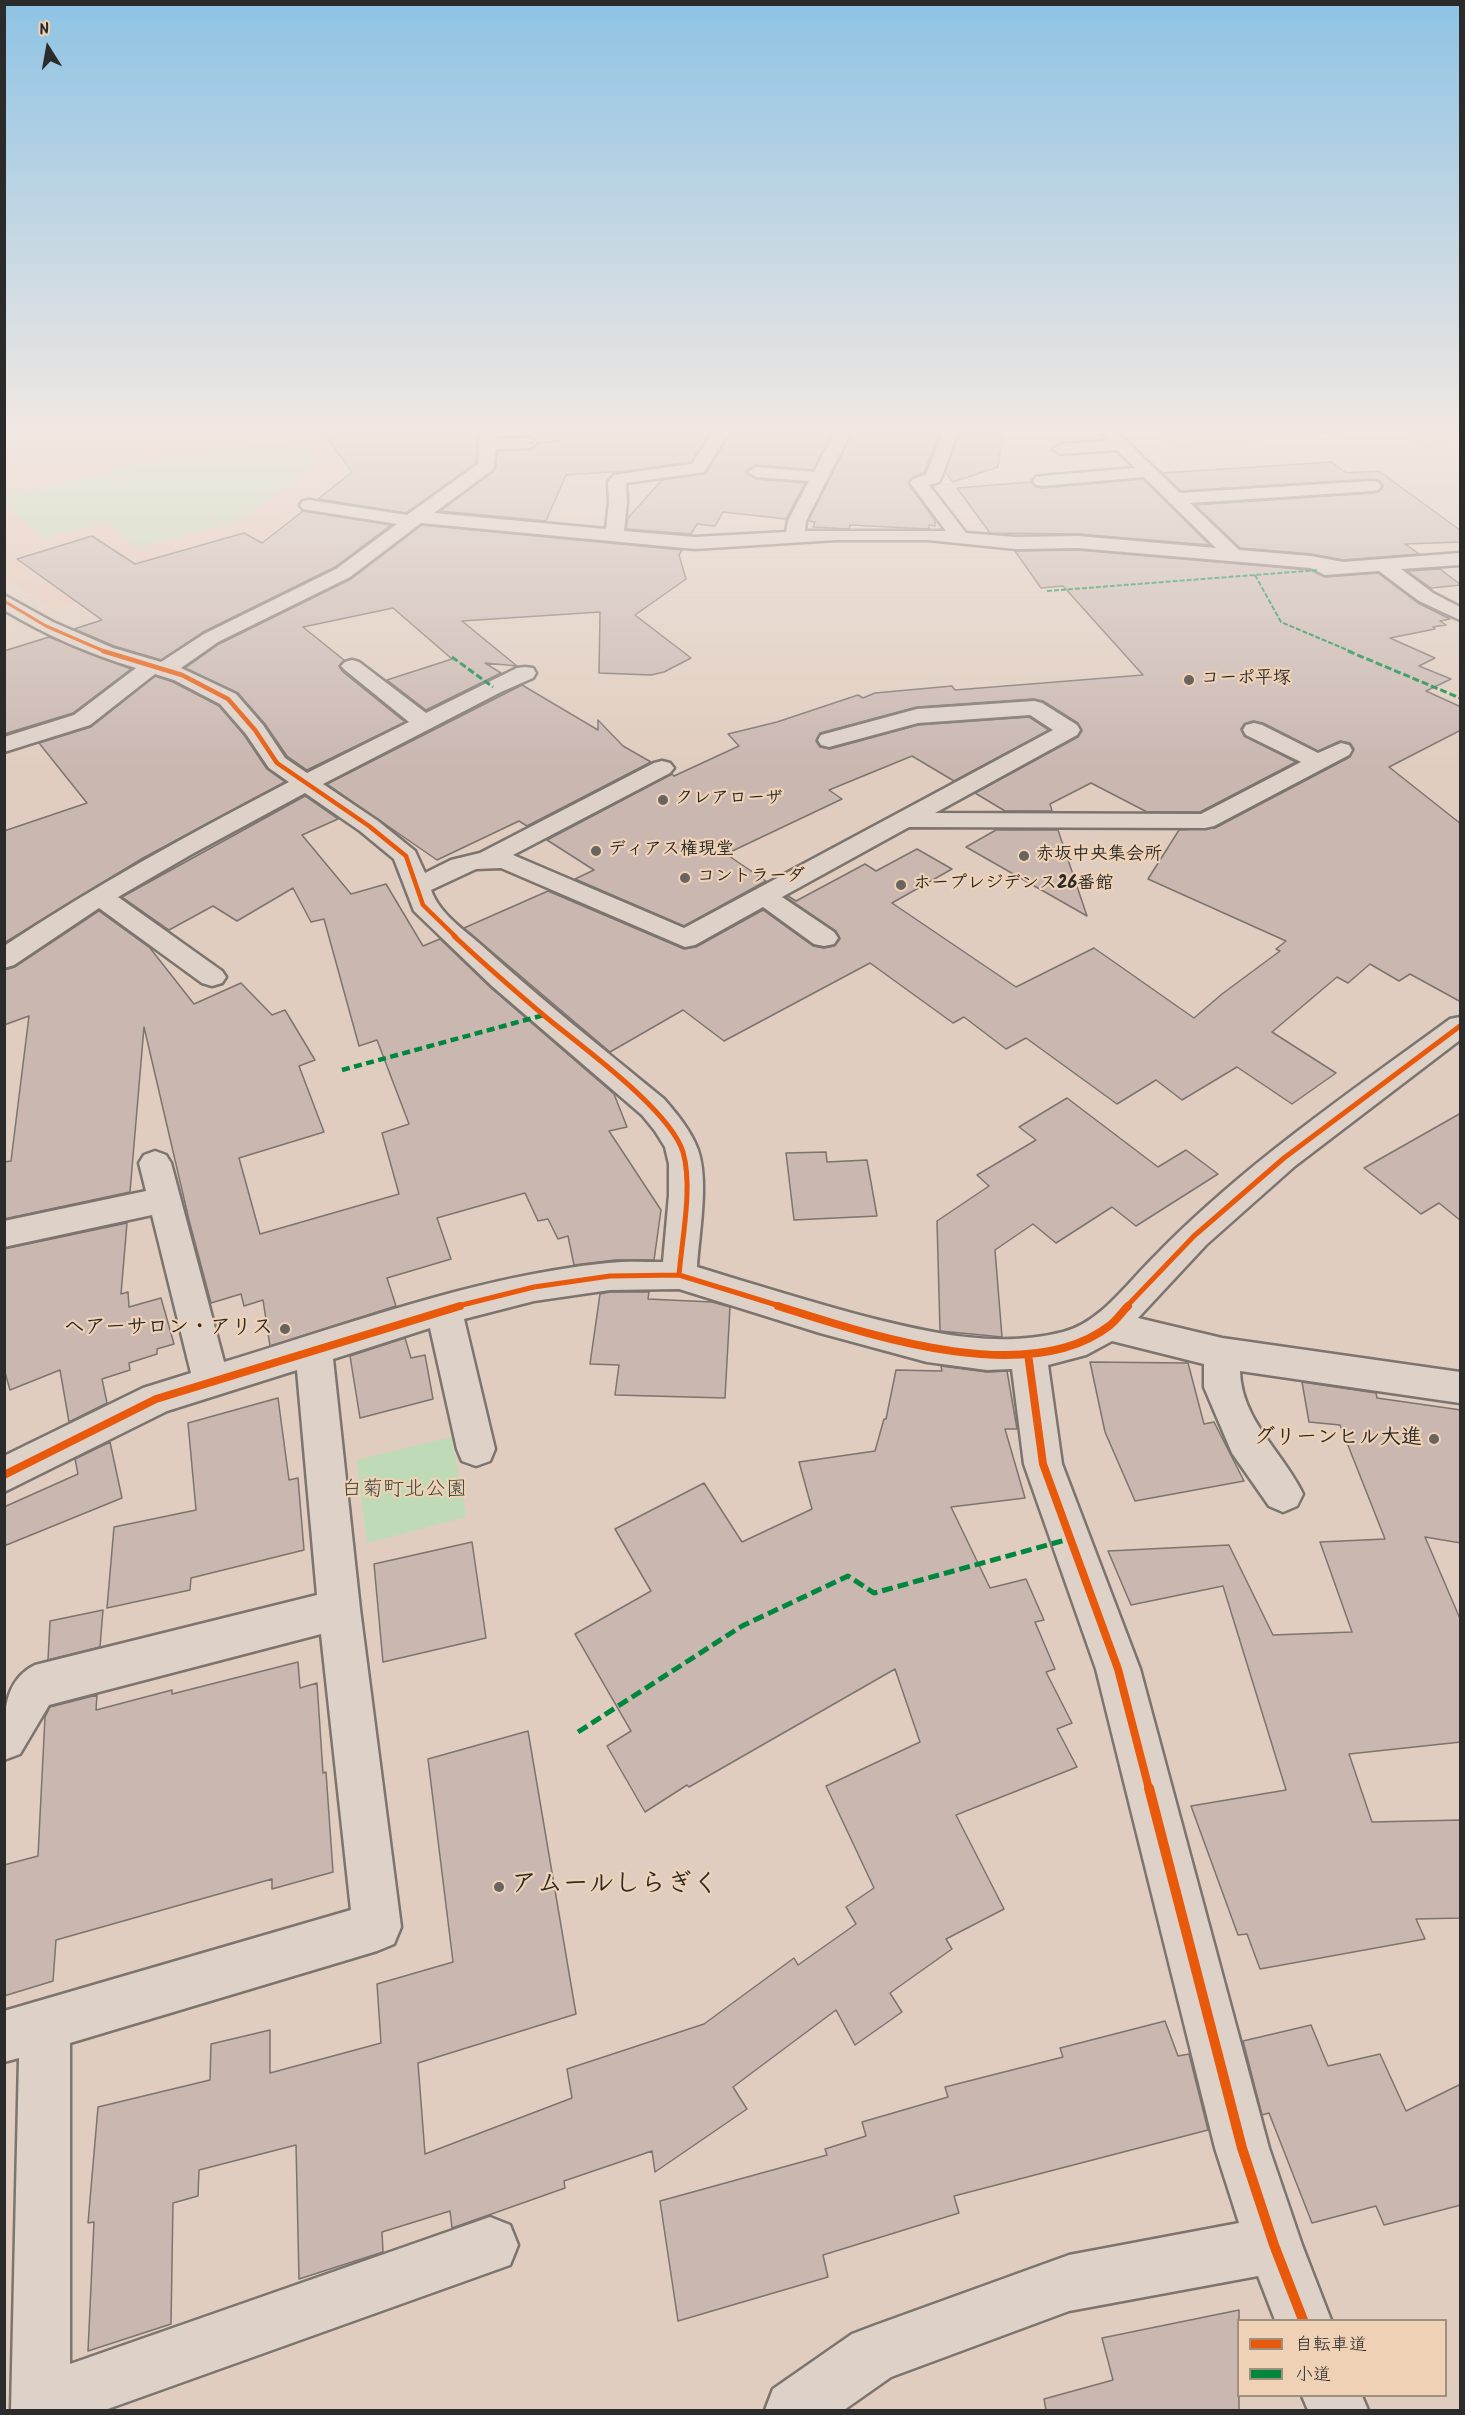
<!DOCTYPE html>
<html>
<head>
<meta charset="utf-8">
<style>
  body { margin:0 }
  #map { position:relative; width:1465px; height:2415px; overflow:hidden; background:#e0cdbf; font-family:Kalam,"Klee One",sans-serif }
  canvas { display:block }
  .frame { position:absolute; inset:0; border:6px solid #2b2b2b; pointer-events:none }
  .legend { position:absolute; left:1237px; top:2319px; width:210px; height:78px; box-sizing:border-box; background:#efd2b6; border:2px solid #a18f7e; margin:0; padding:8px 10px; list-style:none; font-size:18px; color:#2b2b2b }
  .legend li { display:flex; align-items:center; gap:12px; height:30px }
  .legend b { width:30px; border:2px solid #a18f7e }
  .north { position:absolute; left:18px; top:18px; width:60px; height:60px; -webkit-text-stroke:4px #efd2b6; paint-order:stroke; rotate:349deg; font-size:16px; font-weight:700; line-height:24px; text-align:center; color:#2b2b2b }
  .north::after { content:''; display:block; margin:auto; width:21px; height:27px; background:#2b2b2b; clip-path:polygon(50% 0,100% 100%,50% 72%,0 100%) }
</style>
</head>
<body>
<div id="map">
<canvas width="1465" height="2415"></canvas>
<div class="frame"></div>
<ul class="legend">
<li><b style="height:8px;background:#e8590c"></b>自転車道</li>
<li><b style="height:8px;background:#00873e"></b>小道</li>
</ul>
<div class="north">N</div>
</div>
<script>
const ctx = document.querySelector('canvas').getContext('2d');
ctx.lineJoin = 'round';
function paint(path, color) { ctx.fillStyle = color; ctx.fill(path, 'evenodd'); }
function strokePath(path, color, width, dash) { ctx.strokeStyle = color; ctx.lineWidth = width; ctx.lineCap = dash ? 'butt' : 'round'; ctx.setLineDash(dash || []); ctx.stroke(path); }
function label(font, color, halo, rows, align = 'center') {
  ctx.font = font + ' Kalam,"Klee One",sans-serif'; ctx.lineWidth = 4.5; ctx.setLineDash([]); ctx.textBaseline = 'middle'; ctx.strokeStyle = halo; ctx.fillStyle = color; for (const [text, x, y, turn = 0] of rows) {
    ctx.save(); ctx.translate(x, y); ctx.rotate((+turn || 0) * Math.PI / 180); ctx.textAlign = isNaN(turn) ? turn : align; if (halo) ctx.strokeText(text, 0, 0); ctx.fillText(text, 0, 0); ctx.restore();
  }
}
paint(new Path2D(`
  M4,432H425L370,453L284,522L295,530L54,610L5,578Z`), '#e6c6b6');
paint(new Path2D(`
  M1171,432H1352L1176,450L1163,439Z
  M1401,432H1460V441L1456,440L1423,451Z
  M279,433L319,463L238,522L137,547L106,523L43,538L5,505V495Z
  M452,1437L466,1517L367,1543L357,1460Z`), '#bfdab6');
const building = new Path2D(`
  M323,432H478L476,463L406,513L318,499L352,472Z
  M498,432H710L691,462L626,471L566,475L546,521L440,511L493,472L496,466L497,451L529,450L539,444L530,436L498,437Z
  M731,432H832L813,470L756,465L746,471L756,479L805,483L786,519L723,512L715,526L697,524L691,534L626,529L628,518L662,480L706,473Z
  M853,432H940L924,473L912,477L908,483L935,520V526L929,525V529L850,525L849,529L813,527L815,522L808,521Z
  M958,432H1003L998,467L953,482L945,472L959,436Z
  M1332,462L1346,473L1379,471L1461,531V542L1405,544L1419,554L1343,560L1311,554L1240,548L1195,505L1372,493L1380,491L1383,485L1378,480L1372,479L1181,491L1162,473Z
  M1143,479L1210,545L1078,534L990,533L957,488L1031,482L1036,487L1042,488Z
  M303,511L391,525L335,567L203,632L161,660L114,646L74,629L102,620L17,559L92,536L135,564L244,533L262,543Z
  M422,525L682,550L679,555L686,579L635,615L691,658L664,672L651,675L599,673L600,612L462,621L517,666L485,663L501,673L426,710L387,680L452,659L393,608L303,627L344,660L339,666L343,672L405,722L307,770L287,756L265,724L238,693L185,668L219,644L351,579Z
  M1078,550L1310,570L1325,577L1378,573L1418,603L1450,619L1440,621L1446,625L1433,627L1435,629L1390,638L1435,658L1419,666L1451,679L1426,691L1461,707V730L1389,767L1461,824V1002L1410,974L1399,981L1370,964L1348,983L1337,977L1272,1032L1336,1073L1292,1104L1237,1067L1182,1100L1156,1080L1117,1104L1026,1038L1006,1049L964,1017L953,1023L870,963L724,1041L683,1010L610,1052L464,928L548,891L684,949L696,947L763,910L813,946L824,948L834,946L840,939L836,931L786,897L788,896L796,901L865,864L876,871L917,849L952,869L892,903L1016,987L1094,948L1194,1018L1222,994L1280,951L1276,949L1286,941L1148,879L1179,830L1215,828L1350,757L1354,749L1350,743L1340,741L1318,751L1263,723L1253,721L1244,724L1241,729L1244,736L1296,762L1200,812H1147L1091,783L1050,804L1052,811H1005L975,793L1078,737L1082,731L1078,723L1043,701L1034,699L917,707L820,733L816,741L820,747L830,749L918,725L1029,717L1049,730L954,781L912,756L829,790L842,799L726,854L766,881L684,926L575,879L594,870L547,840L672,774L674,776L739,746L728,734L777,722L858,695L863,698L875,693L952,686L955,690L1143,675L1063,586L1041,588L1015,551Z
  M1440,569L1461,585L1431,588L1407,571Z
  M49,637L131,669L73,713L4,734V651Z
  M155,676L173,682L219,706L244,735L267,769L285,782L143,858L4,943V831L87,803L39,743L91,727Z
  M522,685L598,730V720L623,746L651,762L527,826L519,821L437,860L327,784Z
  M305,796L338,819L302,835L351,894L386,884L423,946L440,939L491,988L614,1094L627,1127L609,1131L661,1210L654,1260H615L574,1265L568,1236L558,1239L548,1219L538,1221L525,1193L437,1218L451,1259L387,1278L396,1306L270,1346L263,1300L244,1306L241,1294L211,1303L189,1220L144,1027L130,1192L4,1219V1162L11,1161L29,1016L4,1025V970L15,967L99,911L150,948L194,1004L241,983L272,1015L285,1010L315,1060L299,1066L324,1132L239,1158L260,1234L399,1194L382,1133L409,1124L377,1040L359,1046L324,919L311,922L293,888L237,921L213,906L169,930L122,897Z
  M996,830H1058L1087,916L966,847Z
  M1067,1098L1158,1167L1186,1150L1218,1174L1136,1226L1112,1207L1056,1243L1033,1224L995,1250L1002,1337L940,1331L937,1221L989,1186L977,1175L1036,1140L1019,1127Z
  M1461,1113V1221L1439,1203L1421,1214L1364,1168Z
  M826,1152L827,1162L867,1160L877,1216L794,1220L786,1153Z
  M127,1223L121,1294L128,1292L129,1307L161,1298L174,1344L157,1349V1354L129,1363L130,1370L102,1379L107,1403L69,1422L60,1370L10,1390L4,1369V1249Z
  M610,1292H649L648,1299L712,1302L730,1307L725,1398L615,1395L619,1365L590,1364L600,1294Z
  M405,1338L411,1358L425,1355L433,1399L360,1418L350,1356Z
  M1090,1362L1188,1363L1204,1424L1214,1422L1244,1481L1135,1501L1105,1432Z
  M941,1366L987,1372L1007,1371L1017,1429H1005L1025,1498L951,1507L990,1588L1026,1579L1044,1620L1035,1622L1055,1669L1046,1672L1072,1723L1057,1729L1077,1767L956,1815L1004,1909L946,1939L952,1949L890,1993L902,2012L855,2045L836,2010L733,2087L747,2109L655,2172L652,2151L564,2181L565,2188L452,2228L450,2211L382,2232L383,2252L299,2279L296,2145L199,2170L198,2196L173,2203L171,2324L88,2351L94,2222L88,2223L98,2107L210,2080L211,2044L270,2030V2073L381,2043L377,1984L453,1962L428,1759L528,1731L576,2014L418,2063L425,2154L572,2098L567,2069L704,2024L794,1958L798,1965L856,1924L846,1907L874,1888L826,1786L920,1742L895,1669L689,1787L687,1785L645,1812L607,1746L631,1731L575,1634L651,1591L615,1529L704,1483L742,1542L812,1509L799,1462L875,1451L884,1419H886L896,1370L942,1371Z
  M1302,1382L1376,1393L1377,1398L1461,1410V1543L1425,1537L1461,1621V1742L1349,1754L1372,1822L1461,1820V1918L1416,1919L1425,1939L1260,1969L1247,1934L1238,1935L1191,1806L1286,1790L1223,1586L1131,1605L1108,1551L1229,1545L1273,1635L1352,1632L1320,1542L1385,1539L1340,1425L1309,1422Z
  M278,1398L289,1480L298,1478L304,1550L191,1578L190,1590L107,1608L114,1527L196,1510L188,1423Z
  M110,1442L122,1498L4,1546V1507L78,1474L75,1459Z
  M472,1542L486,1638L383,1662L374,1564Z
  M103,1610L100,1647L48,1660L50,1621Z
  M298,1662L300,1688L317,1683L323,1773L326,1772L333,1872L272,1889V1879L56,1940L53,1981L4,1996V1865L38,1856L45,1717L50,1707L97,1695L96,1710L172,1690V1694Z
  M1165,2021L1178,2056L1189,2054L1208,2130L954,2196L959,2213L823,2255L828,2277L678,2321L660,2201L827,2155L825,2149L866,2136L862,2122L948,2097L945,2087L1063,2057L1060,2048Z
  M1311,2025L1328,2066L1380,2054L1406,2111L1461,2084V2205L1384,2225L1376,2206L1312,2223L1269,2113L1262,2115L1243,2041Z
  M1239,2310V2410H1046L1044,2399L1113,2380L1102,2338Z`);
paint(building, '#c9b7b0');
strokePath(building, '#7c746e', 1.5);
const street = new Path2D(`
  M480,432H496V439L529,438L537,443L529,448L495,449L494,466L492,470L434,513L606,529L609,502L608,482L614,475L692,464L713,432H729L704,472L626,483L627,502L624,531L695,537L786,532L788,521L809,481L756,477L748,472L756,467L814,472L835,432H851L806,521L805,531H946L910,483L913,479L926,475L943,432H955L957,435L941,478L939,482L929,485L966,533L1016,537L1078,536L1216,548L1144,477L1042,486L1036,485L1033,481L1036,477L1042,476L1135,468L1117,450L1061,454L1053,449L1061,444L1108,441L1100,432H1117L1180,493L1372,481L1378,482L1381,486L1378,490L1372,491L1190,503L1239,550L1311,556L1343,562L1460,553V565L1401,569L1433,593L1460,607V620L1419,601L1379,571L1325,575L1311,568L1078,548L1016,549L928,540H836L695,549L421,523L350,577L218,642L181,668L236,694L263,725L285,758L307,773L409,722L345,670L341,666L345,662L352,660L359,662L426,713L517,668L525,667L533,668L536,673L533,678L501,692L323,784L378,821L415,851L425,873L451,860L480,853L654,763L662,761L670,763L674,768L670,773L513,855L684,928L1053,730L1030,715L918,723L829,747L821,745L818,740L821,735L917,709L1034,701L1042,703L1077,725L1080,730L1077,735L935,813L1201,814L1301,762L1246,735L1243,730L1246,725L1254,723L1262,725L1318,753L1341,743L1349,745L1352,750L1349,755L1214,826L1205,828L909,827L782,897L834,932L838,938L834,944L824,946L814,944L763,907L695,945L685,947L501,868L476,869L431,890C439,913 463,929 480,944C539,998 602,1048 664,1099C677,1114 691,1131 698,1150C709,1182 699,1233 697,1267C753,1284 810,1302 867,1317C931,1333 997,1349 1063,1332C1099,1323 1125,1286 1150,1261C1239,1168 1346,1095 1450,1019L1460,1017V1040L1295,1166L1206,1245L1138,1318L1222,1338L1460,1372V1403L1240,1371C1241,1420 1283,1452 1303,1494L1297,1506L1283,1512L1269,1506L1232,1453L1204,1387V1364L1112,1341L1086,1355L1048,1365L1062,1464L1140,1669L1269,2148L1302,2245L1331,2320H1275L1258,2276L1069,2311L891,2377L844,2410H765L773,2389L852,2334L873,2326L1069,2255L1239,2223L1215,2148L1096,1669L1024,1464L1012,1369L987,1370L927,1362L820,1333L679,1289L610,1290L534,1301L464,1319L495,1449L490,1461L476,1466L462,1461L457,1449L430,1328L333,1359L360,1609L401,1927L394,1944L377,1951L70,2043V2364L490,2217L510,2225L518,2245L510,2265L105,2410H11L19,2058L4,2062V2011L351,1910L321,1634L49,1705L20,1754L4,1760C4,1723 0,1682 35,1665L317,1595L297,1370L167,1411L4,1492V1456L143,1388L191,1373L152,1215L4,1247V1221L146,1191L139,1163L144,1155L155,1151L166,1155L171,1163L224,1362C350,1324 477,1276 608,1263C626,1261 645,1262 663,1262L669,1195V1164L665,1147L655,1131L642,1115L492,986L414,911L394,859L360,831L305,793L192,854L118,897L222,971L226,977L222,983L212,986L202,983L99,908L14,965L4,968V946C96,885 191,833 289,782L269,768L246,734L220,704L174,680L155,674L90,725L4,752V737L74,715L136,668C89,654 46,635 4,610V595L53,622L113,648L161,662L204,634L336,569L397,524L309,510L303,509L300,505L303,501L309,500L407,515L478,464Z
  M1302,2396H1362L1368,2410H1308Z`);
strokePath(street, '#7c746e', 5);
paint(street, '#ddd1c8');
strokePath(new Path2D(`
  M529,443L560,441
  M1255,575L1281,622L1352,652
  M1047,591L1319,570`), '#00873e', 2, [5, 2]);
strokePath(new Path2D(`
  M1348,651L1460,698
  M452,657L493,687`), '#00873e', 3, [7, 3]);
strokePath(new Path2D(`
  M342,1070L544,1015`), '#00873e', 4.5, [8, 4.5]);
strokePath(new Path2D(`
  M578,1732L742,1626L848,1576L874,1593L1069,1539`), '#00873e', 5, [11, 5]);
strokePath(new Path2D(`
  M4,601L46,626L106,652`), '#e8590c', 3);
strokePath(new Path2D(`
  M103,651L182,675L228,699L255,730L277,763L369,826L406,856L423,905L456,937`), '#e8590c', 4.5);
strokePath(new Path2D(`
  M454,936C484,964 515,991 547,1018C582,1047 670,1110 683,1152C693,1187 682,1238 679,1275
  M454,1307L534,1287L610,1276L679,1275L783,1307
  M1126,1307L1194,1236L1284,1158L1460,1026`), '#e8590c', 5);
strokePath(new Path2D(`
  M778,1306C867,1334 1027,1389 1109,1326C1116,1321 1122,1312 1128,1306
  M1028,1354L1043,1464L1118,1669L1149,1789
  M4,1475L156,1399L460,1306`), '#e8590c', 8);
strokePath(new Path2D(`
  M1149,1788L1242,2148L1274,2245L1303,2320`), '#e8590c', 10);
const sky = ctx.createLinearGradient(0, 0, 0, 770);
sky.addColorStop(0, '#8ec3e4');
sky.addColorStop(0.56, '#f1e8e2');
sky.addColorStop(1, '#f1e8e200');
ctx.fillStyle = sky;
ctx.fillRect(0, 0, 1465, 770);
for (const [x, y, r, color] of [
  [1189,680,6,"#6a645f"],
  [663,800,6,"#6a645f"],
  [596,851,6,"#6a645f"],
  [1024,856,6,"#6a645f"],
  [685,878,6,"#6a645f"],
  [901,885,6,"#6a645f"],
  [285,1329,6,"#6a645f"],
  [1434,1439,6,"#6a645f"],
  [499,1887,6,"#6a645f"]
]) { const dot = new Path2D(); dot.arc(x, y, r, 0, 2 * Math.PI); ctx.fillStyle = color; ctx.fill(dot); strokePath(dot, '#efd2b6', 2); }
label('bold 18px', '#2b2b2b', '#efd2b6', [
  ["コーポ平塚",1201,680],
  ["クレアローザ",675,800],
  ["ディアス権現堂",608,851],
  ["赤坂中央集会所",1036,856],
  ["コントラーダ",697,878],
  ["ホープレジデンス26番館",913,885]
], 'left');
label('bold 21px', '#2b2b2b', '#efd2b6', [
  ["ヘアーサロン・アリス",273,1329],
  ["グリーンヒル大進",1422,1439]
], 'right');
label('21px', '#3d473f', '#efd2b6', [
  ["白菊町北公園",404,1491]
]);
label('bold 26px', '#2b2b2b', '#efd2b6', [
  ["アムールしらぎく",511,1887]
], 'left');
</script>
</body>
</html>
